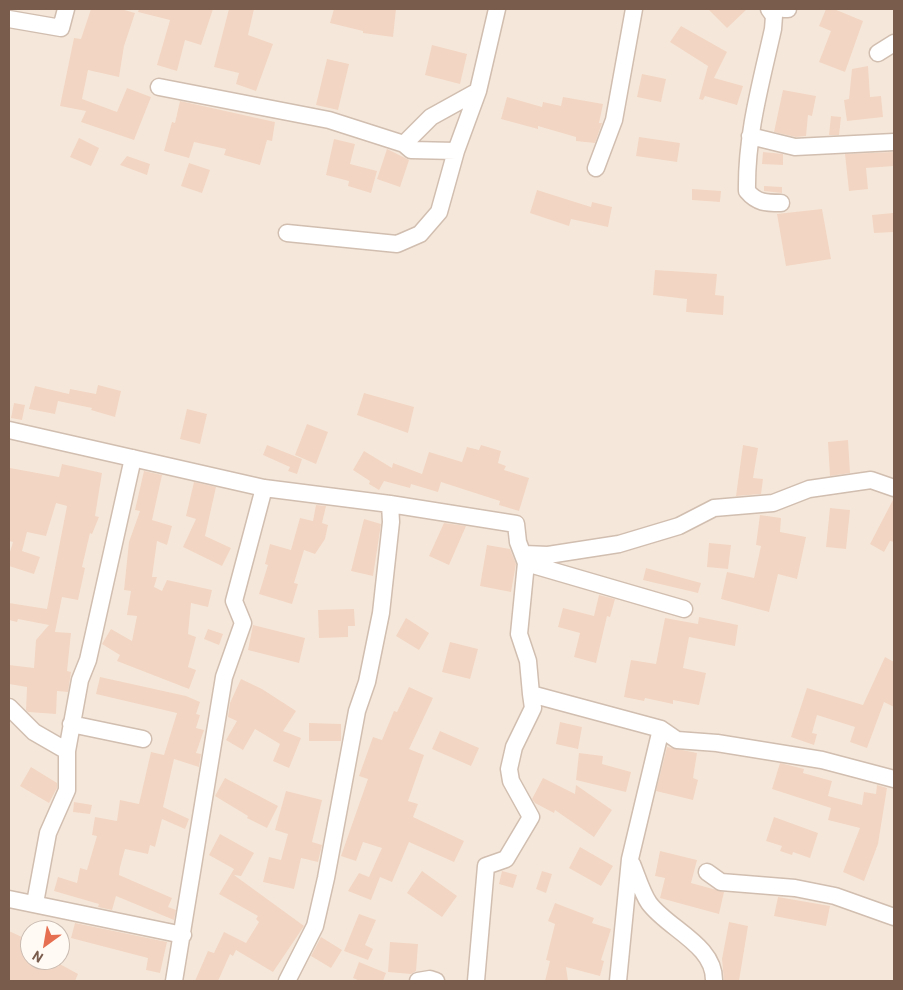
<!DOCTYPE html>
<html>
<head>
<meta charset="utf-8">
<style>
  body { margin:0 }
  #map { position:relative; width:903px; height:990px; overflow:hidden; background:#fdf6ec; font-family:Barlow,sans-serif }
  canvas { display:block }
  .frame { position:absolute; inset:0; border:10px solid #7a5c4d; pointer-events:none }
  .north { position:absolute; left:20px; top:920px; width:50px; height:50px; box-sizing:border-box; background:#fffaf3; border:1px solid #cabbb1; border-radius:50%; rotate:212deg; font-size:14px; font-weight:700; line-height:20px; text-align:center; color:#7a5c4d }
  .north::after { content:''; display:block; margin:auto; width:18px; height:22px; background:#e76f51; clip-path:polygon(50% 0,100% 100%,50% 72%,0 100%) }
</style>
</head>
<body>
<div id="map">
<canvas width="903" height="990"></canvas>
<div class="frame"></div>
<div class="north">N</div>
</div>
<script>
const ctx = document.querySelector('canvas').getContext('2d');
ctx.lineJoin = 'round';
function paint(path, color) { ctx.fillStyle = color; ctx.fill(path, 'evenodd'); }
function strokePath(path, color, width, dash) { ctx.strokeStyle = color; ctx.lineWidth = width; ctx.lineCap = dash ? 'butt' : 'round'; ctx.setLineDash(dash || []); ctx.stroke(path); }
paint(new Path2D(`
  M9,9H894V981H9ZM30,930H60V960H30Z`), '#f5e8da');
paint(new Path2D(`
  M91,9H121L135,13L124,46L119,77L88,70L82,99L117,112L127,88L151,97L134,140L81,122L86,111L60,106L74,38L81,39Z
  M139,9H213L201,45L185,40L177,71L157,65L170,20L138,12Z
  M229,9H254L248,35L273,44L256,91L236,84L239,73L214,67Z
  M334,9H396L393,37L363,33V31L330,23Z
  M708,9H747L727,28Z
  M826,9H834L863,21L845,72L819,62L831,31L819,26Z
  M681,26L727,52L714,78L743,86L737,105L705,96L703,100L699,99L708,66L670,42Z
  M432,45L467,54L460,84L425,75Z
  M327,59L349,64L338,110L316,105Z
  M868,66L870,97L881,96L883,117L847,121L844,100L849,99L852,69Z
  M642,74L666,79L661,102L637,97Z
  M783,90L816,96L812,116L808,115L806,136L796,137L774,132Z
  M507,97L542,107L543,102L561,106L563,97L603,104L599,123H602L595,143L576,141V137L538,126V129L501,119Z
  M180,101L275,122L272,141L267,140L260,165L224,155L226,149L194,142L189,158L164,151L172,122L175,123Z
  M831,116L841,117L839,135H829Z
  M639,137L680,143L677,162L636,156Z
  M79,138L99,148L91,166L70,157Z
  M334,139L355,144L350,164L377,171L371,193L348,186L349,181L326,175Z
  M387,149L409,160L400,187L377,179Z
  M763,152L783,154V165L762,164Z
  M894,152V166L866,168L868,189L849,191L845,154Z
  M127,156L150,164L147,175L120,165Z
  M189,163L210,170L202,193L181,186Z
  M764,186L782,187V193L764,191Z
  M692,189L721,191L720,202L692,200Z
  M537,190L591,207L592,202L612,207L608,227L571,219L569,226L530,213Z
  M822,209L831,259L786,266L777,214Z
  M893,213L894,232L874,233L872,215Z
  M655,270L717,274L715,295L724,296L723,315L686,312L687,299L653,295Z
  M98,385L121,391L115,417L91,410L92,408L58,401L55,414L29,409L35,386L69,394L70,389L96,394Z
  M364,393L414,407L408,433L357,415Z
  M14,403L25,405L22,420L11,418Z
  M187,409L207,414L200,444L180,439Z
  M307,424L328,432L316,464L295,455Z
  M848,440L850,473L830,476L828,442Z
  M267,445L302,459L297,474L288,471L290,467L263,455Z
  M481,445L501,451L498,463L506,466L504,470L529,478L519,511L499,505L500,501L441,482L438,492L411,484L410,488L384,481L379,490L369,484L370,481L353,470L364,451L392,468L393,463L422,474L429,452L462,462L467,447L479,450Z
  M743,445L758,448L753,478L763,479L761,494L736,496Z
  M62,464L102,473L95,516L99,517L92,534L90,533L82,567L85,568L78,600L62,597L55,632L71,633L67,671L71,672L68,692L57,691L56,714L28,712L26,710L27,687L9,684V665L34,668L36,640L49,625L18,619L17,622L9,620V603L47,609L67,506L56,503L46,536L27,532L22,551L40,557L34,574L9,566V555L13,542L9,541V477L10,468L59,477Z
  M144,471L162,475L152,520L172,526L167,545L157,541L152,577H157L154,587L162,591L167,580L212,590L208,607L191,603L188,634L196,637L188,667L196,670L189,689L117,661L120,655L102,644L111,629L132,641L137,616L127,615L131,591L124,590L129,542L140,511L135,510Z
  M194,482L216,487L205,536L231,548L222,566L183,547L196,519L186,516Z
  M894,498V542L890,541L884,552L870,544Z
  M316,505L326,506L322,523L328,525L325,539L315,554L304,550L294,583L298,584L292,604L259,594L268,565L265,564L270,544L291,550L300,518L313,521Z
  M830,508L850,510L846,549L826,547Z
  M760,515L781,518L780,532L806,537L797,579L778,574L769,612L721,599L727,572L754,578L761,546L756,545Z
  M364,519L381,524L373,576L351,571Z
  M444,523L466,526L449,565L429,556Z
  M709,543L731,545L728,569L707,567Z
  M487,545L510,549L516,564L511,592L480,586Z
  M646,568L701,583L698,593L643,580Z
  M599,595L615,599L610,617L607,616L596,663L574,657L580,633L558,627L563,608L594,616Z
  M354,609L355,626H348V637L319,638L318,610Z
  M699,617L738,625L735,646L689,637L683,668L706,673L699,705L673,700V704L645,698L644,701L624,697L631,660L656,664L665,618L698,624Z
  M406,618L429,633L419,650L396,636Z
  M253,625L305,638L299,663L248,650Z
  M208,629L223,634L219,645L204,639Z
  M450,642L478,649L470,679L442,672Z
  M885,657L894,662V707L884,702L867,748L850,742L855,727L817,715L812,733L817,734L814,745L791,737L807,688L863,705Z
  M100,677L186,696L200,702L196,714L200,715L196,728L204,730L196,753L201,754L199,767L174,759L163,807L189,819L185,829L162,819L155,847L150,845L148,854L125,849L120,867L119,875L172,898L168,907L176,910L174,920L116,896L112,910L98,907L99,904L54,891L58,877L77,883L80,868L87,870L97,836L92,835L95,817L117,821L120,800L139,804L151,752L164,755L177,713L96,694Z
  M241,679L262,689L296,711L283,731L301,738L289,768L273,761L280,744L255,729L243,750L226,740L237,721L228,717L230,703Z
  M409,687L433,698L409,749L424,755L408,801L418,804L413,817L464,841L454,862L409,842L392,882L380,877L371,900L348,891L359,873L369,877L382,848L363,842L356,861L341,856L368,779L359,776L373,737L382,740L394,711L397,712Z
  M560,722L582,727L578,749L556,744Z
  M309,723L341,724V741H309Z
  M440,731L479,748L471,766L432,749Z
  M667,747L697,753L693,778L698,780L693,800L656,791Z
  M579,753L603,756L602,764L631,772L626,792L576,780Z
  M780,763L804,769L803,773L832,781L828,796L862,805L864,792L876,794L877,785L887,788L878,844L864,881L843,872L860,828L828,820L831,808L772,789Z
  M31,767L57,783V788L49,803L20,786Z
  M225,778L278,806L267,828L247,818L248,816L215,796Z
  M543,778L575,794L576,785L612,810L594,837L555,810L554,813L535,803L532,799Z
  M286,791L322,800L312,842L322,845L318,862L301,858L294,889L263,882L269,857L281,860L288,834L275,830Z
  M74,802L92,805L90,814L73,812Z
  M774,817L818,833L810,858L793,852L792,855L780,851L782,846L766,841Z
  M220,834L254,853L241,876L234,875L304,926L273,972L236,950L233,956L230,954L218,981H195L208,951L214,953L224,932L246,943L259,922L256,919L258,916L219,894L234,869L209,855Z
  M580,847L613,866L601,886L569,868Z
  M660,851L697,860L691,883L724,892L719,914L660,898L665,878L655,876Z
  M422,871L457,896L442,917L407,893Z
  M502,871L517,875L513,888L499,884Z
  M542,871L552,874L546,893L536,889Z
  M778,897L830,906L826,926L774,916Z
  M555,903L594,918L592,923L611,929L601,960L604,961L600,976L566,967L568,981H545L550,961L546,960L555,924L548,921Z
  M359,914L376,920L365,945L373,949L368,960L344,951Z
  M729,922L748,926L739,981H724L722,959Z
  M75,923L167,942L160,973L146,970L148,958L71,938Z
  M9,931L24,938L20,948L30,954V960H41L55,968L58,963L78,974L75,981H9Z
  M321,937L342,950L331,968L311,956Z
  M390,942L418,944L416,971L411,974L388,972Z
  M359,962L386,973L383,981H360L353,978Z`), '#f3d5c3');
const minor = new Path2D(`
  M769,9L774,16L773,29C761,83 746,135 747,191C757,203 766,203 781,203
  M784,9H788
  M9,19L61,28L66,9
  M878,53L894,43
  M159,87L329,120L404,144L411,150L456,151
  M750,136L795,147L894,142
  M404,144L431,117L478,91L497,9
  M596,168L614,120L634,9
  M287,233L397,244L420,234L439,212L456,151L478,91
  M9,430L264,488L390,504L516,524L518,542L526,563L519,634L528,661L531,694L661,729L677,740L717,743L822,760L894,779
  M524,554L548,555L619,544L679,526L714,508L773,503L809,489L871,480L894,488
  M526,563L684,609
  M9,707L34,732L67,751
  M71,724L143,739
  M632,864C637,876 642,893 649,903C668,929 715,945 714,981
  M707,872L721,882L795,888L835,896L894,917
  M9,899L183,935
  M35,903L48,833L67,790V751L80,680L88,660L133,458
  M174,981L224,677L243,623L234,601L264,488
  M287,981L315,926L326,878L357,711L367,682L381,613L391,522L390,504
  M418,981L430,979L436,981
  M476,981L486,866L506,859L531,817L511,781L509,769L514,747L533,708L531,694
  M618,981L630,859L661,729`);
strokePath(minor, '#d1beb0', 19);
strokePath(minor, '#fff', 16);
</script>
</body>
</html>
